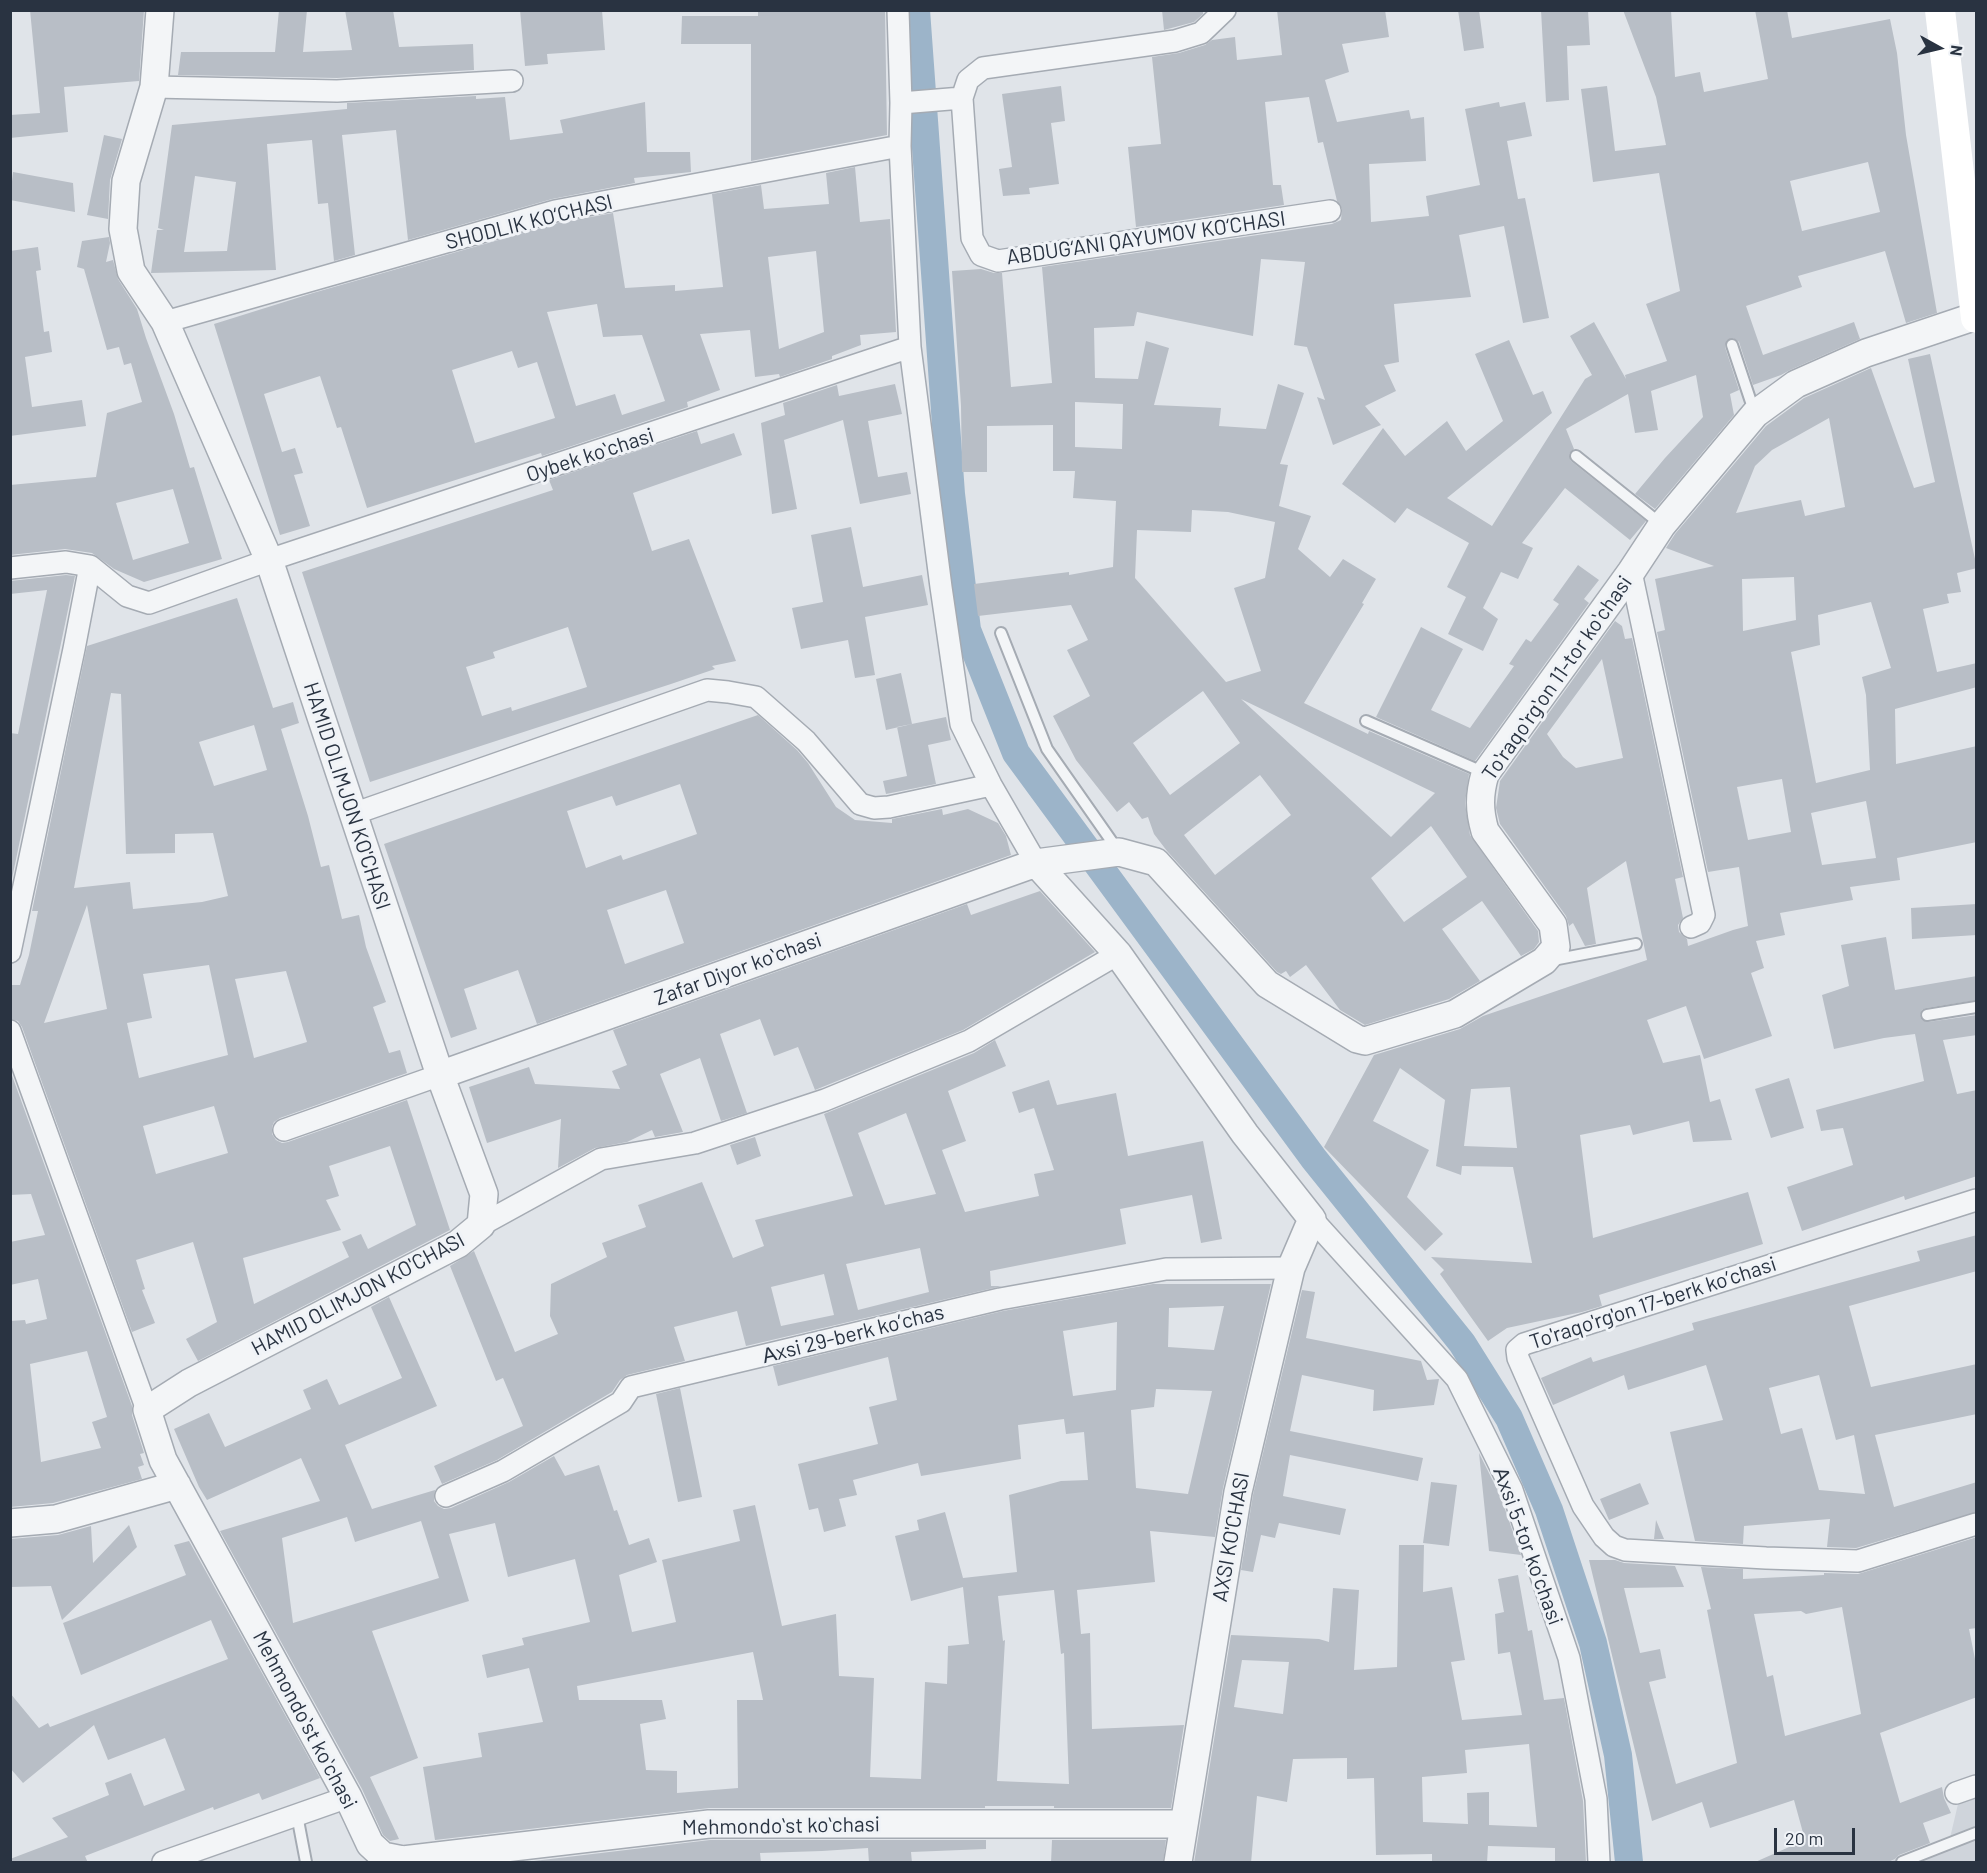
<!DOCTYPE html>
<html>
<head>
<meta charset="utf-8">
<style>
  body { margin:0 }
  #map { position:relative; width:1987px; height:1873px; overflow:hidden; background:#e0e4e9; font-family:Barlow,sans-serif }
  canvas { display:block }
  .frame { position:absolute; inset:0; border:12px solid #293341; pointer-events:none }
  .north { position:absolute; left:1909px; top:18px; width:60px; height:60px; -webkit-text-stroke:4px #f0f3f7; paint-order:stroke; rotate:98deg; font-size:16px; font-weight:700; line-height:24px; text-align:center; color:#293341 }
  .north::after { content:''; display:block; margin:auto; width:21px; height:27px; background:#293341; clip-path:polygon(50% 0,100% 100%,50% 72%,0 100%) }
  .scale { position:absolute; left:1774px; top:1828px; width:81px; height:27px; box-sizing:border-box; border:3px solid #293341; border-top:0; padding-left:8px; font-size:18px; line-height:21px; white-space:nowrap; color:#293341; -webkit-text-stroke:4px #f0f3f7; paint-order:stroke }
</style>
</head>
<body>
<div id="map">
<canvas width="1987" height="1873"></canvas>
<div class="frame"></div>
<div class="north">N</div>
<div class="scale">20 m</div>
</div>
<script>
const ctx = document.querySelector('canvas').getContext('2d');
ctx.lineJoin = 'round';
function paint(path, color) { ctx.fillStyle = color; ctx.fill(path, 'evenodd'); }
function strokePath(path, color, width, dash) { ctx.strokeStyle = color; ctx.lineWidth = width; ctx.lineCap = dash ? 'butt' : 'round'; ctx.setLineDash(dash || []); ctx.stroke(path); }
function label(font, color, halo, rows, align = 'center') {
  ctx.font = font + ' Barlow,sans-serif'; ctx.lineWidth = 6; ctx.setLineDash([]); ctx.textBaseline = 'middle'; ctx.strokeStyle = halo; ctx.fillStyle = color; for (const [text, x, y, turn = 0] of rows) {
    ctx.save(); ctx.translate(x, y); ctx.rotate((+turn || 0) * Math.PI / 180); ctx.textAlign = isNaN(turn) ? turn : align; if (halo) ctx.strokeText(text, 0, 0); ctx.fillText(text, 0, 0); ctx.restore();
  }
}
paint(new Path2D(`
  M1976,1797V1862H1889L1950,1838L1958,1804Z`), '#cfd4db');
strokePath(new Path2D(`
  M916,10L951,494L967,630L1016,753L1314,1159L1462,1343L1509,1418L1549,1510L1593,1643L1618,1755L1629,1862`), '#9cb4c9', 28);
paint(new Path2D(`
  M30,10H144L139,81L64,87L68,132L10,138V115L40,113Z
  M279,10H307L303,52L352,50L345,10H393L399,47L473,44L474,70L337,78L178,75L181,52H275Z
  M520,10H602L605,50L547,54L548,64L525,66Z
  M758,10H885L887,135L751,161V44H681L682,16H758Z
  M1162,10H1203V14L1194,22L1164,30Z
  M1277,10H1385L1389,37L1342,44L1349,72L1325,80L1337,122L1409,110L1411,119L1424,117L1426,161L1369,164L1371,222L1429,216L1426,196L1480,185L1465,109L1499,102L1500,107L1525,102L1532,136L1507,141L1518,199L1525,198L1549,318L1523,323L1504,226L1459,235L1471,297L1394,304L1399,362L1384,365L1396,391L1365,406L1381,425L1333,445L1317,397L1325,400L1307,347L1294,345L1305,262L1261,259L1253,336L1137,312L1134,326L1094,328L1095,378L1138,379L1146,341L1169,348L1154,405L1221,408L1219,426L1266,429L1278,384L1304,393L1280,464L1288,465L1279,506L1311,516L1298,549L1330,577L1343,559L1376,579L1362,603L1364,604L1304,703L1368,734L1369,731L1469,774L1465,803L1470,835L1538,931L1539,942L1534,949L1521,956L1482,901L1442,929L1480,981L1449,999L1365,1025L1340,1010L1306,965L1290,977L1286,971L1281,974L1277,972L1167,851L1154,834L1148,817L1142,819L1129,802L1117,812L1076,760L1053,716L1090,696L1067,650L1088,640L1071,605L978,616L974,584L1069,572V575L1113,567L1116,501L1073,498L1075,471H1053V425L987,426V472H962L961,406L952,271L981,269L994,273H1002L1011,387L1052,383L1042,267L1332,224L1341,220L1342,209L1337,201L1323,142L1318,143L1309,97L1265,102L1273,185H1281L1284,205L1136,227L1128,147L1161,144L1152,57L1179,53L1205,45L1212,40L1235,37L1237,60L1282,55ZM1075,402L1123,404L1122,449L1075,447ZM1192,510L1228,512L1275,522L1265,578L1234,588L1261,671L1226,682L1135,578L1137,530L1191,532ZM1203,691L1240,743L1170,795L1133,743ZM1241,699L1402,777L1435,793L1391,837ZM1260,775L1291,815L1215,875L1184,835ZM1431,826L1467,877L1404,922L1371,878Z
  M1458,10H1479L1484,48L1464,51Z
  M1541,10H1588L1590,45L1567,46L1569,100L1546,102Z
  M1623,10H1671L1675,77L1700,72L1704,92L1768,79L1755,10H1787L1792,38L1890,19L1897,53L1906,135L1937,313L1906,323L1885,251L1798,276L1802,287L1746,306L1763,355L1854,322L1860,339L1790,370L1781,375L1753,385L1739,342L1733,338L1727,340L1725,347L1739,390L1730,394L1734,415L1655,509L1635,494L1665,458L1703,417L1696,375L1651,391L1658,430L1635,433L1628,394L1566,429L1574,449L1569,454L1571,461L1646,521L1630,540L1565,488L1522,543L1533,548L1518,579L1501,572L1483,608L1498,619L1483,651L1448,634L1466,597L1447,587L1469,543L1407,508L1395,523L1342,484L1383,428L1405,456L1447,421L1466,451L1503,421L1475,354L1509,340L1533,395L1543,391L1552,413L1447,498L1492,526L1585,379L1592,375L1570,336L1594,322L1626,379L1625,375L1667,361L1646,304L1680,291L1659,173L1593,182L1581,89L1607,86L1615,151L1666,145L1656,97ZM1868,162L1880,212L1802,231L1790,181Z
  M1061,86L1065,121L1051,123L1059,184L1029,188L1030,194L1003,196L999,169L1012,167L1002,94Z
  M476,96V99L505,97L510,140L563,133L560,120L645,102L647,152H690L691,172L634,178L635,183L552,199L408,240L396,130L342,135L355,255L334,261L328,203L318,204L312,140L267,144L276,270L151,273L157,230H164L158,228L172,125L347,109V103ZM195,176L236,182L227,251L184,252Z
  M104,135L122,139L110,180L108,219L87,215Z
  M855,167L860,222L890,219L896,332L860,335L861,345L832,356V359L780,377L779,374L755,377L750,330L700,334L720,390L687,402L688,407L542,456L541,453L367,508L341,427L337,428L320,376L264,394L282,452L295,448L303,473L294,475L310,526L280,535L214,324L313,293L558,223L613,213L625,288L675,285V291L723,287L712,194L761,185L764,209L829,204L826,173ZM816,251L824,332L779,349L768,257ZM597,304L603,337L642,335L665,401L622,415L615,394L576,406L547,312ZM512,351L518,368L537,362L555,418L475,443L452,370Z
  M13,172L73,183L75,212L10,200Z
  M109,237L110,243L106,262L113,260L118,279L137,309L146,338L174,414L190,468L194,467L222,559L144,582L114,569L92,553L65,549L10,555V485L96,477L107,413L142,402L131,363L124,365L119,347L107,350L84,269L77,267L82,241ZM173,489L189,543L133,560L116,503Z
  M38,247L41,270L36,271L44,332L49,331L52,352L25,357L32,407L82,400L86,426L10,436V251Z
  M1930,354L1977,568L1957,573L1961,592L1947,594L1949,603L1923,609L1937,672L1977,663V687L1895,709L1896,764L1977,746V842L1897,858L1900,880L1850,887L1853,900L1780,913L1785,935L1756,941L1764,968L1751,973L1772,1036L1704,1059L1686,1006L1647,1020L1663,1063L1700,1055L1710,1102L1720,1099L1732,1140L1693,1142L1689,1121L1633,1135L1630,1125L1580,1135L1593,1238L1748,1192L1763,1244L1599,1295L1602,1306L1582,1312L1507,1328L1488,1341L1440,1274L1444,1270L1431,1257L1532,1263L1513,1167L1462,1166L1461,1175L1436,1166L1445,1100L1400,1068L1373,1121L1429,1150L1407,1197L1443,1234L1425,1251L1324,1147L1374,1055L1460,1029L1483,1016L1647,960L1626,861L1587,888L1596,944L1585,946L1573,923L1569,926L1566,916L1500,824L1496,808L1500,781L1615,621L1622,626L1625,639L1632,638L1683,877L1675,879L1683,918L1678,925L1679,932L1687,939L1688,946L1733,930L1748,926L1739,867L1708,872L1657,632L1665,630L1655,579L1714,566L1666,548L1675,534L1766,426L1804,398L1871,368L1914,488L1935,482L1908,359ZM1829,418L1845,507L1805,516L1801,500L1736,513L1755,466L1772,450ZM1794,577L1796,620L1743,631L1742,579ZM1871,602L1891,668L1862,677L1866,695L1870,770L1816,783L1791,652L1820,645L1818,615ZM1602,659L1623,758L1576,768L1563,757L1547,734ZM1782,779L1791,832L1748,840L1737,787ZM1866,801L1876,858L1822,865L1811,813ZM1510,1087L1517,1148L1464,1146L1471,1089Z
  M895,384L902,414L868,421L878,477L907,472L911,494L860,504L843,420L784,440L797,509L772,514L761,423L785,415L783,403L837,385L839,396Z
  M697,431L701,444L734,433L742,455L633,493L652,551L689,539L736,661L712,666L715,669L671,684L370,782L302,572L553,490L549,480ZM568,627L587,687L512,711L511,707L482,716L466,667L495,658L493,652Z
  M851,527L863,587L922,575L928,605L865,617L875,675L855,678L848,640L801,649L792,608L823,602L811,535Z
  M1578,565L1599,580L1584,599L1589,603L1475,761L1376,717L1421,627L1463,649L1431,710L1470,728L1514,666L1509,664L1526,639L1531,642L1559,604L1553,600Z
  M66,575L75,576L10,888V733L18,734L47,590L10,594V581Z
  M237,598L273,708L293,702L299,723L281,729L308,816L321,867L329,865L342,919L359,915L366,947L386,1002L373,1007L389,1053L400,1050L407,1073L280,1118L274,1122L272,1127V1134L276,1140L282,1143L288,1142L407,1100L450,1230L198,1361L186,1339L217,1322L193,1242L136,1260L145,1289L142,1290L155,1323L132,1332L22,1027L18,1021L10,1019V985H20L29,955L38,911H32L87,646ZM111,693L121,694L126,854L175,853V834L213,833L228,896L202,902L133,909L130,882L74,888ZM254,725L267,770L214,786L199,742ZM87,905L107,1009L44,1023ZM209,965L228,1055L139,1078L127,1023L152,1018L143,974ZM286,971L307,1042L254,1058L235,979ZM214,1106L228,1153L156,1174L143,1126ZM390,1146L416,1225L368,1249L361,1234L342,1242L349,1257L254,1304L243,1258L341,1230L326,1200L339,1196L329,1166Z
  M901,673L912,724L886,730L876,679Z
  M758,715L797,750L808,763L836,807L855,820L892,823V819L942,809L943,815L968,809L998,823L1006,836L1011,855L537,1024L518,970L464,989L477,1029L451,1038L384,844ZM680,784L697,834L623,860L621,855L586,868L567,811L612,796L616,806ZM666,890L684,943L625,964L607,910Z
  M946,717L951,740L928,745L936,784L886,794L883,781L907,776L897,727Z
  M1040,891L1095,952L963,1030L815,1090L798,1047L774,1056L760,1019L720,1034L747,1113L721,1121L700,1058L660,1074L683,1132L655,1137L652,1130L627,1142L595,1148L558,1168L561,1119L487,1143L469,1087L529,1067L535,1084L620,1089L612,1071L627,1065L613,1030L967,904L971,915Z
  M1977,904V935L1912,939L1911,908Z
  M1886,937L1895,990L1977,976V1000L1926,1008L1922,1010L1920,1016L1922,1020L1928,1022L1977,1015V1035L1943,1040L1957,1094L1977,1090V1176L1905,1200L1904,1196L1802,1231L1787,1187L1853,1165L1843,1128L1821,1131L1816,1110L1924,1081L1915,1034L1884,1038L1834,1049L1822,995L1849,986L1841,945Z
  M995,1040L1006,1066L948,1091L966,1141L942,1150L965,1212L1039,1196L1034,1174L1054,1170L1034,1108L1019,1113L1012,1092L1049,1080L1057,1105L1116,1093L1128,1156L1203,1141L1222,1239L1201,1243L1192,1195L1120,1209L1126,1244L990,1271L991,1286H1002L746,1346L737,1311L674,1327L685,1361L627,1375L620,1380L612,1392L497,1460L442,1484L434,1466L523,1426L503,1378L496,1381L450,1266L474,1251L515,1352L558,1334L550,1316L551,1284L607,1257L602,1243L646,1227L638,1205L702,1182L733,1258L764,1246L755,1220L853,1196L824,1114L974,1053ZM906,1113L936,1194L885,1205L858,1133ZM920,1248L929,1292L858,1310L846,1264ZM824,1274L834,1315L781,1326L771,1287Z
  M10,1070L132,1406V1415L144,1453L140,1454L144,1465L138,1467L142,1479L53,1503L10,1507V1321L25,1320L26,1324L47,1319L38,1279L10,1285V1242L45,1235L31,1194L10,1195ZM87,1351L107,1417L92,1422L101,1448L41,1462L30,1364Z
  M1789,1078L1804,1128L1771,1138L1755,1089Z
  M755,1137L761,1156L737,1165L730,1145Z
  M1977,1235V1271L1849,1306L1871,1387L1977,1364V1414L1875,1435L1894,1507L1977,1482V1512L1856,1548L1827,1547L1830,1519L1744,1526L1743,1544L1695,1541L1670,1432L1723,1420L1706,1365L1628,1390L1624,1375L1553,1405L1541,1378L1591,1357L1593,1362L1694,1330L1692,1323L1920,1261L1917,1251ZM1819,1375L1836,1440L1854,1435L1865,1494L1819,1490L1802,1428L1781,1434L1769,1388Z
  M1153,1284H1271L1223,1488L1215,1537L1150,1531L1155,1582L1077,1590L1081,1634L1090,1633L1092,1729L1184,1725L1171,1808H1054V1806H985V1808H709L435,1840L423,1767L482,1757L478,1733L543,1722L529,1668L487,1678L482,1655L524,1645L522,1638L590,1622L575,1559L508,1577L495,1523L449,1534L469,1601L372,1631L418,1758L370,1777L399,1839L390,1841L383,1835L362,1789L220,1531L320,1501L301,1458L207,1500L199,1487L174,1429L209,1413L225,1447L311,1409L303,1390L327,1379L339,1405L402,1378L371,1307L389,1297L437,1406L345,1445L372,1509L435,1490L434,1501L438,1506L444,1509L451,1508L509,1482L554,1456L565,1476L599,1465L614,1511L617,1510L629,1545L649,1538L657,1562L619,1575L632,1632L676,1622L662,1560L740,1541L733,1510L755,1505L782,1626L836,1614L839,1676L874,1678L870,1777L921,1779L925,1682L947,1684L948,1646L969,1644L963,1587L911,1601L895,1536L919,1530L917,1520L945,1512L963,1578L1017,1572L1009,1495L1061,1481L1088,1480L1084,1432L1066,1434L1064,1419L1018,1425L1021,1459L921,1476L918,1463L853,1480L857,1495L839,1499L846,1526L824,1532L818,1508L809,1510L798,1464L878,1444L869,1407L897,1400L888,1357L778,1386L773,1366L1003,1311ZM1224,1306L1214,1350L1168,1347L1169,1308ZM1117,1322L1116,1390L1073,1396L1063,1331ZM1156,1389L1212,1391L1188,1494L1136,1488L1131,1410L1154,1407ZM347,1517L355,1542L421,1521L439,1578L293,1623L282,1538ZM1054,1590L1061,1654L1064,1653L1069,1784L997,1781L1005,1640L1003,1641L998,1596ZM753,1652L763,1700H737L738,1788L677,1793V1771L646,1770L640,1724L666,1719L662,1700H579L577,1686Z
  M1302,1290L1315,1292L1306,1338L1421,1361L1427,1380L1439,1379L1434,1405L1373,1411L1374,1390L1302,1375L1290,1431L1423,1458L1418,1481L1290,1455L1283,1496L1346,1509L1340,1535L1279,1523L1275,1538L1261,1535L1253,1572L1241,1570L1253,1495Z
  M680,1388L702,1497L678,1502L656,1394Z
  M1479,1453L1500,1495L1521,1555L1489,1551Z
  M1431,1482L1457,1485L1449,1546L1423,1543Z
  M1640,1483L1649,1504L1609,1520L1600,1499Z
  M1656,1520L1664,1539H1654Z
  M129,1525L137,1547L62,1620L51,1586L10,1587V1539L58,1535L91,1526L93,1563Z
  M1977,1537V1628L1969,1629L1977,1669V1697L1880,1733L1900,1803L1942,1787L1944,1798L1951,1813L1923,1823L1930,1843L1899,1855L1895,1859L1886,1863H1753L1805,1840L1794,1800L1710,1828L1702,1802L1652,1821L1589,1560H1615L1624,1563L1675,1566L1684,1587L1624,1588L1640,1653L1660,1649L1666,1678L1649,1682L1676,1784L1737,1763L1707,1610L1711,1609L1701,1567L1743,1569V1579L1824,1575V1573L1858,1574ZM1842,1607L1861,1714L1785,1736L1773,1675L1767,1677L1754,1614L1801,1611L1806,1614Z
  M189,1541L320,1778L262,1800L259,1793L214,1810L213,1807L85,1856L88,1863H10V1859L68,1837L52,1818L109,1795L105,1783L131,1773L144,1806L185,1790L165,1738L108,1760L94,1725L23,1783L10,1768V1693L39,1728L48,1723L50,1727L228,1659L211,1620L81,1675L63,1623L186,1575L174,1545Z
  M1399,1545H1424L1423,1592L1452,1587L1465,1660L1451,1662L1462,1720L1522,1715L1510,1652L1498,1654L1495,1614L1504,1612L1498,1579L1518,1575L1528,1631L1532,1630L1544,1700L1564,1698L1583,1801L1586,1863H1555V1848L1488,1846L1487,1863H1432V1854L1376,1855L1374,1778L1347,1779V1758L1293,1759L1287,1802L1257,1796L1251,1863H1194L1231,1635L1319,1639L1329,1642L1333,1588L1359,1590L1354,1670L1397,1667ZM1242,1660L1289,1662L1283,1714L1234,1707ZM1529,1744L1537,1827L1489,1825V1792L1467,1793L1468,1824L1423,1822L1422,1777L1467,1773L1465,1750Z
  M710,1840H986V1849L911,1852L912,1863H869L868,1848L822,1851L760,1853L761,1863H517Z
  M1052,1840H1166L1163,1863H1051Z`), '#b8bec6');
const service = new Path2D(`
  M1732,345L1755,414
  M1576,456L1662,525
  M1001,633L1047,749L1117,849
  M1366,721L1485,773
  M1553,960L1636,944
  M1927,1015L1976,1007
  M297,1815L306,1862
  M1902,1862L1976,1833`);
const minor = new Path2D(`
  M898,10L901,103L900,146L910,347L941,587L961,724L991,785L1036,863
  M1225,10L1201,33L1175,41L983,68L968,80L962,98L972,238L981,255L998,261L1330,211
  M154,87L337,91L512,81
  M901,103L962,98
  M165,322L555,211L900,146
  M10,568L66,562L90,566L127,596L149,603L269,560L910,347
  M1631,572L1704,915L1700,923L1691,927
  M353,814L707,690L728,692L756,697L806,741L860,804L874,808L889,807L991,785
  M10,952L74,649L90,566
  M10,1031L147,1410
  M284,1130L440,1075
  M1976,1200L1524,1344L1517,1350L1518,1358L1583,1506L1604,1537L1614,1546L1625,1550L1766,1558L1858,1561L1976,1524
  M1312,1219L1457,1379L1512,1490L1569,1658L1596,1799L1599,1862
  M481,1225L601,1159L695,1143L825,1100L969,1041L1118,954
  M446,1496L503,1471L621,1402L631,1387L1000,1299L1166,1269L1291,1268
  M1956,1793L1976,1786
  M163,1862L348,1797`);
const tertiary = new Path2D(`
  M160,10L154,87L126,181L123,229L131,271L165,322L269,560L440,1075L484,1194L481,1225L458,1244L189,1383L147,1410L163,1460L348,1797L370,1844L383,1856L403,1860L709,1824H1184
  M1036,863L1118,954L1245,1134L1312,1219L1291,1268L1238,1492L1178,1862
  M440,1075L1036,863L1119,852L1156,862L1267,984L1357,1039L1365,1041L1455,1014L1544,961L1556,947L1553,925L1485,831C1479,810 1479,795 1485,774L1631,572L1662,525L1755,414L1796,384L1866,353L1976,316
  M10,1523L56,1519L177,1485`);
strokePath(service, '#a5abb3', 14);
strokePath(minor, '#a5abb3', 24);
strokePath(tertiary, '#a5abb3', 30);
strokePath(service, '#f3f5f7', 10);
strokePath(minor, '#f3f5f7', 21);
strokePath(tertiary, '#f3f5f7', 27);
strokePath(new Path2D(`
  M1940,10L1976,318`), '#fff', 30);
label('21px', '#293341', '#f0f3f7', [
  ["SHODLIK KO‘CHASI",529,222,-14],
  ["ABDUG‘ANI QAYUMOV KO‘CHASI",1146,238,-8],
  ["Oybek koʻchasi",590,455,-18],
  ["Toʻraqoʻrgʻon 11-tor koʻchasi",1557,678,-55],
  ["HAMID OLIMJON KO'CHASI",347,796,72],
  ["Zafar Diyor koʻchasi",738,969,-20],
  ["HAMID OLIMJON KO'CHASI",358,1294,-28],
  ["To'raqo'rg'on 17-berk koʼchasi",1653,1303,-18],
  ["Аxsi 29-berk koʼchas",853,1334,-14],
  ["AXSI KO'CHASI",1231,1537,-80],
  ["Аxsi 5-tor koʼchasi",1528,1546,70],
  ["Mehmondoʻst koʻchasi",305,1720,62],
  ["Mehmondoʻst koʻchasi",781,1826,-1]
]);
</script>
</body>
</html>
